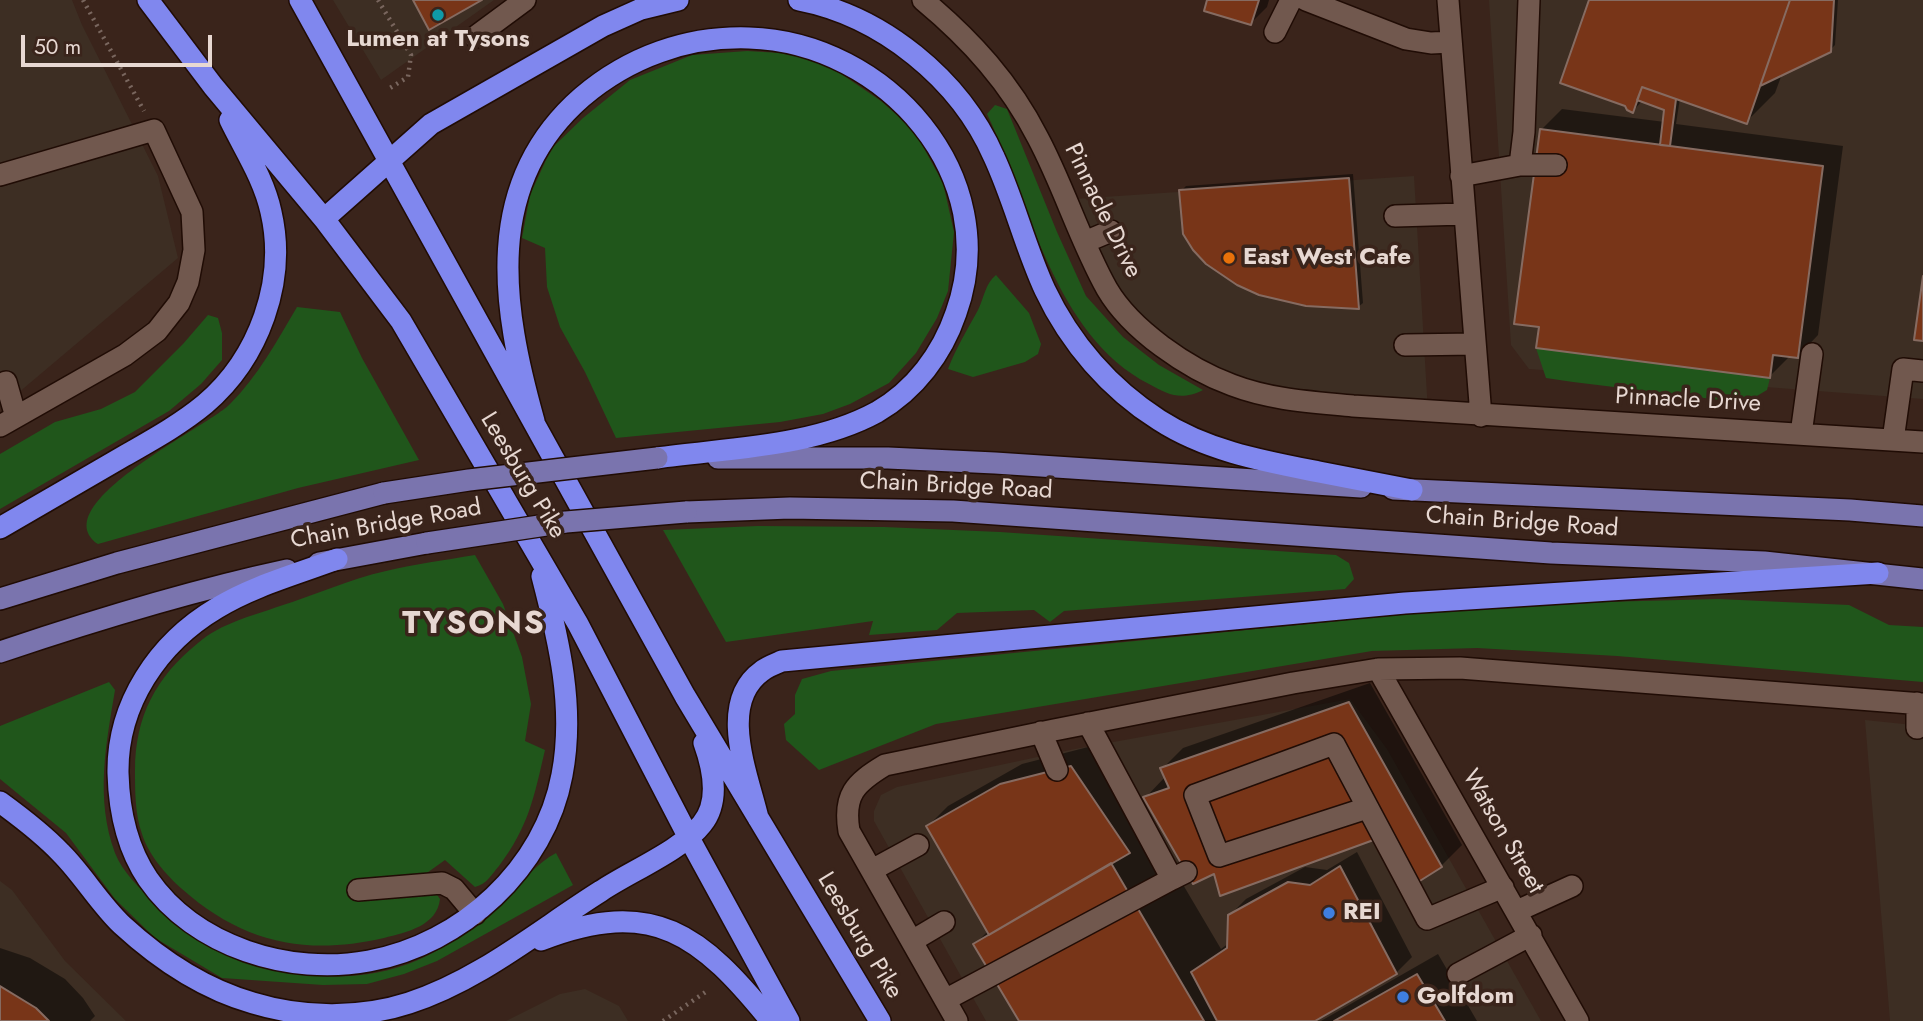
<!DOCTYPE html>
<html>
<head>
<meta charset="utf-8">
<style>
  body { margin:0 }
  #map { position:relative; width:1923px; height:1021px; overflow:hidden; background:#3a241b; font-family:Jost,sans-serif }
  canvas { display:block }
  .scale { position:absolute; left:21px; top:35px; width:191px; height:32px; box-sizing:border-box; border:4px solid #e7d8d2; border-top:0; padding-left:9px; font-size:21px; line-height:24px; white-space:nowrap; color:#e7d8d2; -webkit-text-stroke:5px #3a241b; paint-order:stroke }
</style>
</head>
<body>
<div id="map">
<canvas width="1923" height="1021"></canvas>
<div class="scale">50 m</div>
</div>
<script>
const ctx = document.querySelector('canvas').getContext('2d');
ctx.lineJoin = 'round';
function paint(path, color) { ctx.fillStyle = color; ctx.fill(path, 'evenodd'); }
function strokePath(path, color, width, dash) { ctx.strokeStyle = color; ctx.lineWidth = width; ctx.lineCap = dash ? 'butt' : 'round'; ctx.setLineDash(dash || []); ctx.stroke(path); }
function label(font, color, halo, rows, align = 'center') {
  ctx.font = font + ' Jost,sans-serif'; ctx.lineWidth = 7; ctx.setLineDash([]); ctx.textBaseline = 'middle'; ctx.strokeStyle = halo; ctx.fillStyle = color; for (const [text, x, y, turn = 0] of rows) {
    ctx.save(); ctx.translate(x, y); ctx.rotate((+turn || 0) * Math.PI / 180); ctx.textAlign = isNaN(turn) ? turn : align; if (halo) ctx.strokeText(text, 0, 0); ctx.fillText(text, 0, 0); ctx.restore();
  }
}
paint(new Path2D(`
  M0,0H72L82,25L158,176L178,258L11,399L0,406Z
  M333,0H494L381,80Z
  M1489,0H1923V399L1529,369L1511,345Z
  M1414,176L1428,412L1270,399L1195,371L1101,274L1074,199Z
  M1350,699L1387,749L1541,1021H986L874,821V811L881,795L897,787L1075,749Z
  M1865,720L1923,726V1021H1890Z
  M0,881L12,890L65,961L126,1021H0Z
  M585,989L619,1006L628,1021H506L560,994Z`), '#3d2e23');
paint(new Path2D(`
  M747,51L797,54L837,71L881,101L914,130L943,183L954,232L948,291L937,318L916,353L889,383L850,404L823,414L780,422L616,438L585,372L560,327L547,287L545,248L522,238L530,195L546,160L554,146L583,118L630,80L692,55Z
  M995,105L1007,109L1057,232L1086,296L1123,337L1159,365L1203,390C1181,401 1169,395 1149,384C1054,335 1030,203 987,114Z
  M996,275L1029,313L1041,344L1038,354L1025,362L973,377L948,369C956,348 967,330 978,310C984,298 985,284 996,275Z
  M297,307L340,312L362,358L419,460L298,488L98,544C43,505 209,426 230,404C258,376 277,341 297,307Z
  M208,315L218,318L222,333V360L201,384L169,411L0,509V454L55,422L101,409L135,392L183,344Z
  M1536,348L1770,378L1767,390L1745,403L1573,382L1546,378Z
  M758,526L884,527L1000,532L1336,555L1349,563L1354,579L1345,589L1064,611L1050,622L1034,610L957,613L937,630L869,635L873,621L726,642L663,530Z
  M475,555L503,604L522,657L531,704L525,741L545,750C534,797 529,826 499,866C491,875 487,884 475,887L445,860L424,875L405,879L351,883L352,899L435,892L440,899C437,926 407,932 384,938C306,956 243,943 182,889C166,875 148,854 142,834C135,815 135,790 135,771C135,716 156,677 198,643C221,623 252,616 280,606C315,595 350,579 386,571C415,564 445,560 475,555Z
  M1718,599L1849,605L1889,625L1923,627V682L1617,656L1477,648L1372,651L936,724L819,770L786,740L784,724L795,714V695L802,679L831,671L1409,614L1603,602Z
  M109,682L115,690C106,744 95,799 115,853C123,873 139,887 154,902C164,912 174,924 185,931C251,975 345,992 418,960C452,945 483,921 509,895C524,880 537,863 556,853L573,885L437,961L404,974L367,984L323,985L222,978L155,938L115,899L66,833L0,779V726Z`), '#20561b');
paint(new Path2D(`
  M1209,0H1269L1267,7L1251,23Z
  M1591,0H1838L1835,45L1830,50L1782,74L1775,93L1746,122L1680,98L1676,124L1843,146L1818,335L1798,356L1791,355L1769,377L1541,326V130L1562,109L1665,122L1666,108L1643,100L1633,111Z
  M1353,174L1363,303L1358,307L1181,191L1186,186Z
  M1370,683L1462,845L1441,866L1416,881L1390,832L1215,872L1145,798L1166,776L1163,768L1183,748Z
  M1092,746L1149,827L1221,949L1229,943L1230,915L1246,899L1305,867L1327,870L1357,852L1412,957L1396,973L1312,1021H1021L975,944L988,931L928,826L948,806L1022,764Z
  M0,948L30,958L65,979L83,998L95,1016L90,1021H0Z
  M1438,954L1477,1021H1321Z`), '#0007');
const building = new Path2D(`
  M413,0H482L429,30Z
  M1207,0H1259L1251,25L1204,11Z
  M1589,0H1790L1747,124L1642,87L1633,113L1627,110L1625,106L1560,83Z
  M1790,0H1834L1831,52L1760,86Z
  M1642,87L1676,99L1670,146L1660,145L1664,110L1637,100Z
  M1540,129L1823,166L1798,358L1773,355L1770,378L1536,348L1539,327L1514,324Z
  M1349,178L1359,309L1306,306L1259,295L1237,285L1206,264L1193,250L1183,234L1179,190Z
  M1923,276V341L1914,340Z
  M1349,702L1442,867L1415,884L1390,834L1220,896L1214,874L1193,884L1143,797L1169,788L1160,768Z
  M1071,766L1130,853L989,935L926,826L1000,784Z
  M1111,863L1204,1021H1019L973,944Z
  M1340,866L1397,974L1315,1021H1217L1191,972L1227,948L1228,915L1288,882L1310,885Z
  M1417,974L1445,1021H1334Z
  M0,986L36,1008L49,1021H0Z`);
paint(building, '#783518');
strokePath(building, '#866b61', 2);
const minor = new Path2D(`
  M923,0C971,40 1010,83 1038,138C1064,187 1080,241 1107,289C1131,330 1188,369 1232,385C1271,400 1313,402 1353,406L1923,442
  M1306,0L1406,39L1431,43L1451,42
  M1448,0L1481,416
  M1275,32L1291,0
  M475,37L525,0
  M1520,165H1556
  M0,175L154,130L192,212L194,250L188,282L179,303L157,331L125,355L0,426
  M1461,176L1520,165L1524,132L1529,0
  M1395,216L1464,214
  M1085,242L1111,231
  M1405,345L1475,344
  M6,382L16,417
  M1801,434L1812,354
  M1893,440L1903,369L1923,371
  M1378,669L1578,1021
  M1917,703V728
  M1088,723L1172,879L1186,872
  M1041,732L1057,770
  M1367,808L1219,856L1195,795L1334,744L1427,919L1503,887
  M872,870L918,845
  M358,890L442,883L454,889L475,914
  M1517,911L1572,886
  M912,941L944,922
  M1458,974L1531,935
  M945,1000L1172,879
  M957,1021L849,831C843,795 855,783 885,765L1054,730L1293,683L1378,669L1460,668L1923,704`);
const major = new Path2D(`
  M718,458H888L995,463L1361,487
  M1393,489L1850,510L1923,516
  M686,512L790,508L953,511L1551,553L1764,562L1923,579
  M319,563L427,543
  M0,599L117,563L384,493
  M0,652C95,620 189,591 287,570`);
const highway = new Path2D(`
  M148,0L213,86L324,219L401,321L578,624L689,838L789,1021
  M300,0L685,696L880,1021
  M799,0C882,16 960,79 994,157C1014,200 1025,247 1045,290C1070,343 1110,389 1159,420C1207,451 1263,461 1319,472C1350,478 1381,484 1412,490
  M324,219L431,124L603,26L641,9L678,0
  M534,421C502,307 482,184 582,97C629,57 687,36 749,38C886,42 1005,176 956,313C942,354 915,390 877,412C813,447 728,448 657,458
  M0,528C41,504 83,480 124,456C152,440 181,424 205,404C259,358 287,281 271,212C264,179 244,149 230,120
  M337,559C297,574 253,586 217,608C158,643 117,704 118,773C119,810 127,848 148,879C195,947 290,976 369,961C462,944 545,868 562,775C575,708 559,641 542,576
  M0,802C22,818 42,833 61,853C83,875 99,903 122,925C159,959 204,989 253,1003C302,1018 360,1019 409,1003C480,980 539,930 601,891C629,872 682,850 702,824C720,802 713,768 704,743
  M758,818C748,775 717,703 762,671C767,667 775,664 782,661L1405,603L1878,573
  M541,940C654,896 701,935 771,1021`);
strokePath(minor, '#200c05', 24);
strokePath(major, '#200c05', 24);
strokePath(highway, '#200c05', 24);
strokePath(new Path2D(`
  M83,0L144,111
  M378,0L411,55L408,77L390,88
  M663,1021L707,991`), '#79665e', 4.5, [2, 5]);
strokePath(minor, '#71584e', 21);
strokePath(major, '#7a74ae', 21);
strokePath(highway, '#8087ee', 21);
const majorBridge = new Path2D(`
  M384,493L469,480L657,458
  M427,543L566,522L686,512`);
strokePath(majorBridge, '#200c05', 24, []);
strokePath(majorBridge, '#7a74ae', 21);
for (const [x, y, r, color] of [
  [438,15,7,"#0f9aa8"],
  [1229,258,7,"#e8710a"],
  [1329,913,7,"#3f7fe0"],
  [1403,997,7,"#3f7fe0"]
]) { const dot = new Path2D(); dot.arc(x, y, r, 0, 2 * Math.PI); ctx.fillStyle = color; ctx.fill(dot); strokePath(dot, '#3a241b', 2.5); }
label('bold 24px', '#e7d8d2', '#3a241b', [
  ["Lumen at Tysons",438,40,"center"],
  ["East West Cafe",1243,258],
  ["REI",1343,913],
  ["Golfdom",1417,997]
], 'left');
label('24px', '#e7d8d2', '#3a241b', [
  ["Pinnacle Drive",1102,211,64],
  ["Pinnacle Drive",1688,401,3],
  ["Leesburg Pike",522,476,59],
  ["Chain Bridge Road",956,487,3],
  ["Chain Bridge Road",1522,523,4],
  ["Chain Bridge Road",386,525,-10],
  ["Watson Street",1502,832,60],
  ["Leesburg Pike",859,936,59]
]);
ctx.letterSpacing = '2px';
label('bold 32px', '#e7d8d2', '#3a241b', [
  ["TYSONS",474,625]
]);
ctx.letterSpacing = '0px';
</script>
</body>
</html>
